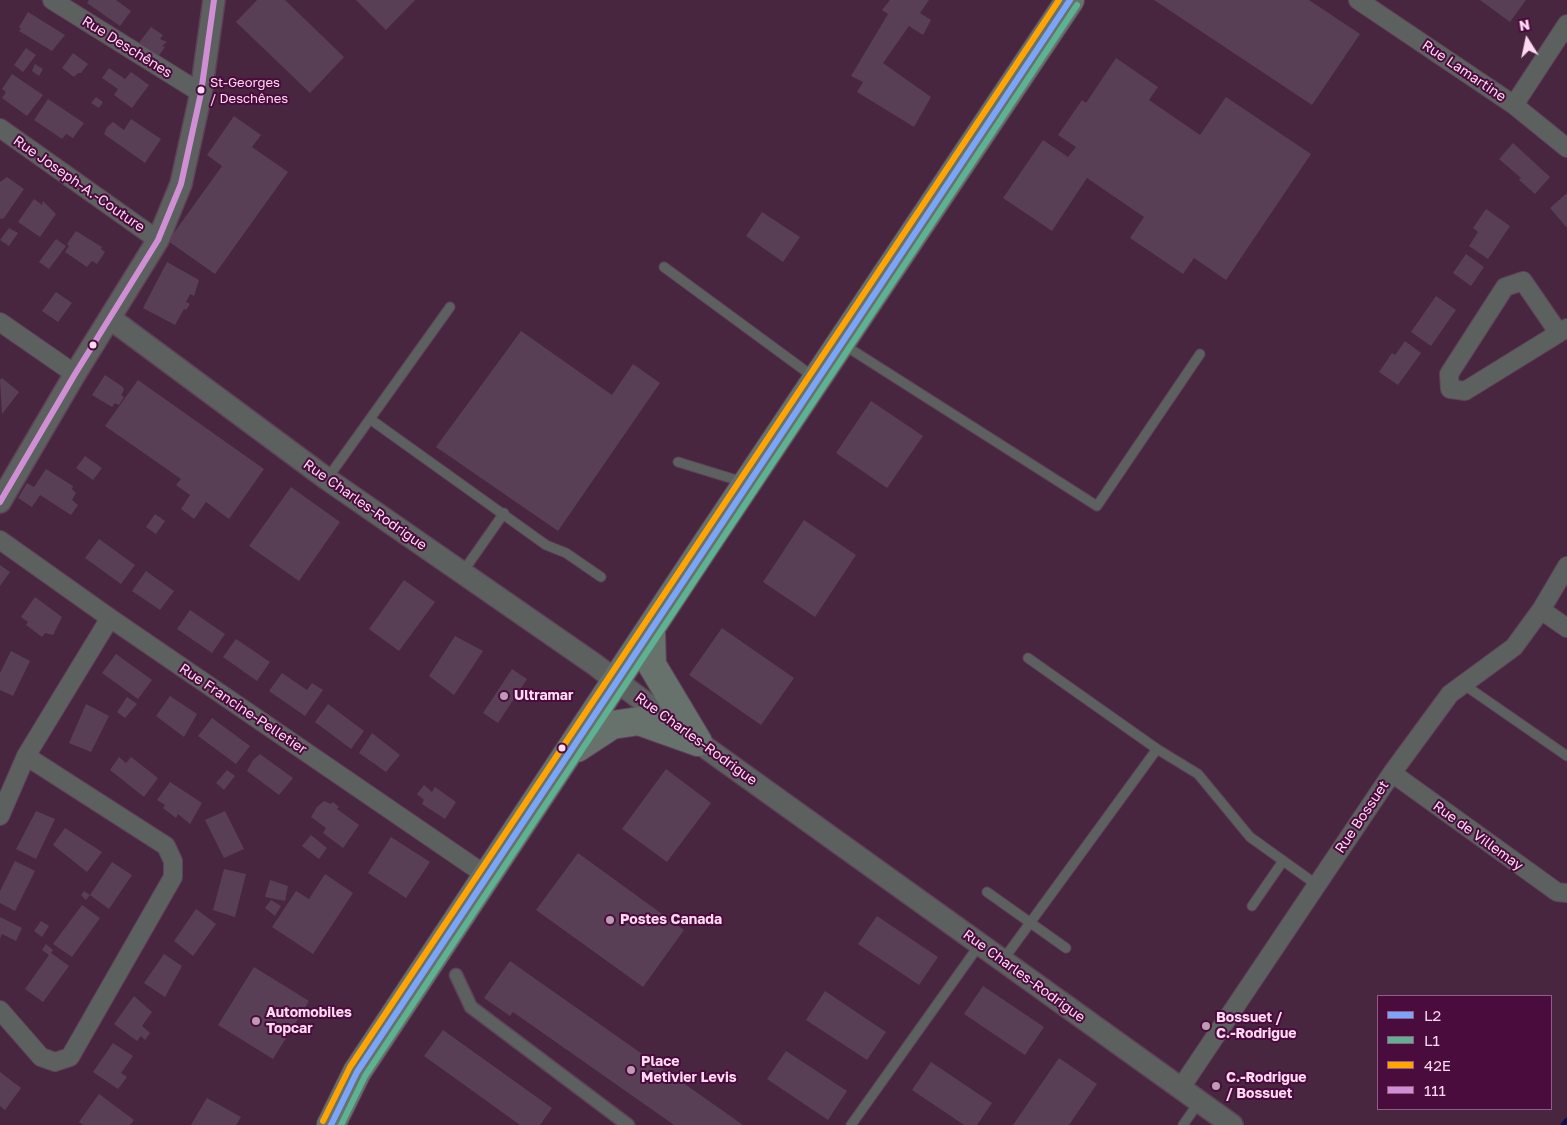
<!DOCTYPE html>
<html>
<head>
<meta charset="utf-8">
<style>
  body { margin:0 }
  #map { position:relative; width:1567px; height:1125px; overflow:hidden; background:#482640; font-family:"Golos Text",sans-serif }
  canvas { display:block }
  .legend { position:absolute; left:1377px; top:995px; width:175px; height:115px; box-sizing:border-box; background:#4a0b3d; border:1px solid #925d85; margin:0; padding:6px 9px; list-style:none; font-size:15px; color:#ffd8f2 }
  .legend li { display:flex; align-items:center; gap:10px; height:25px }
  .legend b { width:25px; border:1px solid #925d85 }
  .north { position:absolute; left:1502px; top:15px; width:50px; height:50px; -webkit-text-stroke:4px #4a0b3d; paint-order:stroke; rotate:350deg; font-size:14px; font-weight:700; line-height:20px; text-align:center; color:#ffd8f2 }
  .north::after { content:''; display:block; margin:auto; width:18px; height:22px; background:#ffd8f2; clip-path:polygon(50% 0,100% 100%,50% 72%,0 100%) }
</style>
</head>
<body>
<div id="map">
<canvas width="1567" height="1125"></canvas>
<ul class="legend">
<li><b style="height:6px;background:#7ba5f9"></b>L2</li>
<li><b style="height:6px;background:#5db292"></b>L1</li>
<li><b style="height:6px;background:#ffa400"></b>42E</li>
<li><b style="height:6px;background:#d08fd4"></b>111</li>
</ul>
<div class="north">N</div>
</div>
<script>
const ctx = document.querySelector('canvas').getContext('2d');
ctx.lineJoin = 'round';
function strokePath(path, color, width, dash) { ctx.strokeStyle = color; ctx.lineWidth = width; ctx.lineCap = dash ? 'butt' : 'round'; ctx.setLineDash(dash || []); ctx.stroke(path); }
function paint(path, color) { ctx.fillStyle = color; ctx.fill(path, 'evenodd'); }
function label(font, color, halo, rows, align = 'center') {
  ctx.font = font + ' "Golos Text",sans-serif'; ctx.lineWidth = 4; ctx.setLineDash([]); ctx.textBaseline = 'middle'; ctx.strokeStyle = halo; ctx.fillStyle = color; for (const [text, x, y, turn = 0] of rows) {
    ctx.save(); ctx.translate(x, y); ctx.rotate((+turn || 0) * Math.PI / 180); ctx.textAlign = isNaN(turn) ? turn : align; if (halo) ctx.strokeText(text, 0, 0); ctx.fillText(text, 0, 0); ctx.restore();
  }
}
strokePath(new Path2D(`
  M1563,1125L1567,1120`), '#190e4d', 5);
paint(new Path2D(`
  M89,0H116L131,11L120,26L87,3Z
  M257,0H285L344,57L310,93L236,22Z
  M356,0H415L386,30Z
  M890,0H929L920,13L931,20L923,35L909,26L883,63L931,97L914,127L857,92L863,82L851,76L888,14L882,10Z
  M1154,0H1309L1360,34L1312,105Z
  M1480,0H1526L1510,22Z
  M28,12L65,35L52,51L19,31L21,29L19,27Z
  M151,27L163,35L160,39L167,42L162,46L165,47L157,58L138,44Z
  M26,48L36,55L23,72L14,65Z
  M73,53L88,64L81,73H78L74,77L62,68Z
  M1116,58L1158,87L1149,100L1200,135L1226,97L1311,154L1226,280L1194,258L1183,274L1130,238L1144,217L1087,178L1052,231L1003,198L1043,140L1068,157L1076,147L1058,135L1082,100L1086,103Z
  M35,64L43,69L39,76L32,71Z
  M109,68L125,79L131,72L149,85L132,108L114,95L118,89L102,78Z
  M12,74L43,95L27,116L2,98L6,92L2,89Z
  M96,97L103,102L99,108L91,103Z
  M48,99L84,123L73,138L66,134L62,139L34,120Z
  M234,116L261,135L252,147L288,172L215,274L168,241L222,166L207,155Z
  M131,119L161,139L145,163L104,134L107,127L113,122L124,130Z
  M1513,143L1550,177L1535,194L1519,180L1521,178L1499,159Z
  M7,177L24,189L4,218L0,219V182Z
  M1567,193V228L1550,208Z
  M34,199L42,205L43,201L56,214L40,237L18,222Z
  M1486,209L1510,226L1488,259L1469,246L1478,232L1473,228Z
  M762,212L800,237L783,262L746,236Z
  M9,228L18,233L9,246L0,240Z
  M76,231L102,247L101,249L105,252L97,264L92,261L87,267L65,252L69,246L67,244Z
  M56,239L66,246L49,269L39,262Z
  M1466,254L1484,267L1471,286L1453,273Z
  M167,262L199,280L194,296L190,294L186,302L190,304L186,310L184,309L175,325L143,308Z
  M56,292L72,303L58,322L42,311Z
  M1436,296L1456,310L1431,346L1411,332Z
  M521,331L612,395L633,364L660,383L558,531L436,447Z
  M1405,341L1421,353L1398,385L1379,372L1392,353L1395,355Z
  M105,375L123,387L124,390L121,395L124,397L119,405L115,403L112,407L92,395Z
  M2,378L19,392L2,414L0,380Z
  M138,380L264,469L229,519L206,502L194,519L181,509L190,495L176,485L181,479L105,426Z
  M871,401L923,436L887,488L836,453Z
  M85,456L102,468L93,480L76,468Z
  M46,469L73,486L72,489L76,493L72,500L78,505L71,515L40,495L32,507L18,498L27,483L34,487Z
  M291,487L340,522L299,581L249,546Z
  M155,514L165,521L156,534L146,527Z
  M804,520L856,555L815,617L763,582Z
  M99,539L135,565L121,584L85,558Z
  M0,565L10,572L0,586Z
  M146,571L174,591L160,610L132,591Z
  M404,580L435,602L399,651L369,629Z
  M35,597L62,617L53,635L45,633L42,637L26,625L28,622L21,617Z
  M190,610L225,634L212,653L177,629Z
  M722,628L794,678L761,725L689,675Z
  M455,636L483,651L454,695L429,676Z
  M236,639L270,662L257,681L223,657Z
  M11,651L30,661L13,696L0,690V673Z
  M116,654L152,680L138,699L102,673Z
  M512,669L527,679L498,723L483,713Z
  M282,673L307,690L312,683L323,690L305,716L269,691Z
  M170,696L197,714L184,737L156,716Z
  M127,697L137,704L125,718L117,712Z
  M86,704L109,716L91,752L69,743Z
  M328,704L364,731L351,749L315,722Z
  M212,718L250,746L236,764L198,736Z
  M372,733L400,755L386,772L359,753Z
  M260,754L293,778L279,795L247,771L253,760Z
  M119,757L126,763L131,757L158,778L144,797L110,770Z
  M666,769L711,803L667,862L622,829Z
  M227,770L235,776L224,790L216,783Z
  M170,782L202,803L190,824L178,814L176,818L163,808L165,805L157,800Z
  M424,785L432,792L435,787L456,802L445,819L422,804L424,800L417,794Z
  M324,801L331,804L333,802L339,807L337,809L359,825L343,848L323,833L326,828L311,817L317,807Z
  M36,811L55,819L36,859L16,849Z
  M225,811L244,849L224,858L205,820Z
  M65,828L102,852L87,872L53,845Z
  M311,835L327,848L319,859L302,846Z
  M391,837L430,862L406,898L368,873Z
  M578,853L684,930L643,987L536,910Z
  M15,861L35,871L15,911L0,903V891Z
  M112,862L132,875L109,909L90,895Z
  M224,869L246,874L235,917L213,910Z
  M325,874L353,893L313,954L272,927L296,891L309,899Z
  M270,880L288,886L285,901L265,897Z
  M84,891L90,895L86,900L81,895Z
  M271,900L281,906L275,916L265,908Z
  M82,905L100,918L72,957L53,944Z
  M196,909L216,924L193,956L174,941Z
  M877,916L938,957L919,985L858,944Z
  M0,917L22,928L16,941L2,934L0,939Z
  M41,921L49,926L42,937L34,931Z
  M46,944L53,950L51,953L69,966L43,1002L25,989L49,955L42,950Z
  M164,954L182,966L165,997L144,983Z
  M510,961L743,1125H674L513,1012L510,1016L484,998Z
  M254,967L309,1001L273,1059L218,1025Z
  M983,986L1044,1027L1025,1055L964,1014Z
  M825,991L886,1032L867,1060L806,1020Z
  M134,996L152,1012L142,1026L150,1033L145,1040L141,1036L137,1041L114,1024Z
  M443,1030L552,1108L540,1125H520L424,1056Z
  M113,1043L133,1056L121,1073L127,1077L118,1089L93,1072Z
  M786,1051L847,1091L828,1120L767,1079Z
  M1059,1058L1097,1084L1069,1125H1013Z
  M931,1062L992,1103L977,1125H964L912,1090Z
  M0,1072L21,1088L5,1110L0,1106Z
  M99,1094L134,1120L130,1125H83L79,1122Z
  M207,1098L241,1117L236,1125H191Z`), '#583f56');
const service = new Path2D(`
  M664,267L815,378
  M844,345L1097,506L1200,354
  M370,419L546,545L566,553L601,577
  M678,462L743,482
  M327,479L450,307
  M462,573L504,513
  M1028,658L1157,749L1198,774L1250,837L1317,885
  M1463,684L1567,756
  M987,892L1066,948
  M1252,906L1283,861
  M1003,960L1157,749
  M851,1125L980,944
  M1183,1125L1199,1102`);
const pedestrian = new Path2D(`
  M456,975L471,1007L628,1125`);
const minor = new Path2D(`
  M52,0L201,93
  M1358,0L1514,105L1567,148
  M1514,105L1567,24
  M0,128L158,240
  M0,322L75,374
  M1558,332L1523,281L1505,287L1449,374L1450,389L1465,391L1567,328
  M0,540L110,618L487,876
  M1541,610L1567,628
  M1392,773L1557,892L1567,893
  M0,816L26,756L110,618
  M0,1010L41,1057L55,1062L70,1057L173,877V861L166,846L26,756
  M1180,1089L1392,773L1450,694L1514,647L1541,610L1567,566`);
const tertiary = new Path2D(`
  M111,319L327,479L594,664L698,742L1232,1125
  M0,502L75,374L158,240L181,184L201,93L214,0`);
const primary = new Path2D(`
  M651,630L652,665L698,742
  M577,748L612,725L639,721L698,742
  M331,1125L357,1072L705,546L1070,0`);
strokePath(service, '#5f4257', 11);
strokePath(pedestrian, '#5f4257', 15);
strokePath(minor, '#5f4257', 20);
strokePath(tertiary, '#5f4257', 24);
strokePath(primary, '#5f4257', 30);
strokePath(service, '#5c615f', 9);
strokePath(pedestrian, '#5c615f', 12);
strokePath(minor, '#5c615f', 18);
strokePath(tertiary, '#5c615f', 21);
strokePath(primary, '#68726d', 28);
strokePath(new Path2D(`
  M331,1125L357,1072L1070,0`), '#7ba5f9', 6);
strokePath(new Path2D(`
  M341,1125L365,1076L1077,5`), '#5db292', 6);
strokePath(new Path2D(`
  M323,1121L350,1067L1059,0`), '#ffa400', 6);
strokePath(new Path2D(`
  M0,502L75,374L158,240L181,184L201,93L214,0`), '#d08fd4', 6);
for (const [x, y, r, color] of [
  [201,90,4.5,"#ffd8f2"],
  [93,345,4.5,"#ffd8f2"],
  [504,696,5,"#bf9ab4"],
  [562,748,4.5,"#ffd8f2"],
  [610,920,5,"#bf9ab4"],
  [256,1021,5,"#bf9ab4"],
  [1206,1026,5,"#bf9ab4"],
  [631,1070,5,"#bf9ab4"],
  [1216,1086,5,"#bf9ab4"]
]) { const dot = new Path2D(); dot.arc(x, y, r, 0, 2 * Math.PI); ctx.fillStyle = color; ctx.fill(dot); strokePath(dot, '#4a0b3d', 2); }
label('13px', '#ffd8f2', '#4a0b3d', [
  ["St-Georges",210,83],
  ["/ Deschênes",210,99]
], 'left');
label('14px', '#ffd8f2', '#4a0b3d', [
  ["Rue Deschênes",127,47,32],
  ["Rue Lamartine",1464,71,34],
  ["Rue Joseph-A.-Couture",79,184,35],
  ["Rue Charles-Rodrigue",365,505,35],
  ["Rue Francine-Pelletier",243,709,34],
  ["Rue Charles-Rodrigue",696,739,36],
  ["Rue Bossuet",1362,817,-56],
  ["Rue de Villemay",1478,836,36],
  ["Rue Charles-Rodrigue",1024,976,36]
]);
label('bold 14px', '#ffd8f2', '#4a0b3d', [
  ["Ultramar",514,696],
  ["Postes Canada",620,920],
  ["Automobiles",266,1013],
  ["Topcar",266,1029],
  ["Bossuet /",1216,1018],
  ["C.-Rodrigue",1216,1034],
  ["Place",641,1062],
  ["Metivier Levis",641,1078],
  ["C.-Rodrigue",1226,1078],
  ["/ Bossuet",1226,1094]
], 'left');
</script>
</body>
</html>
